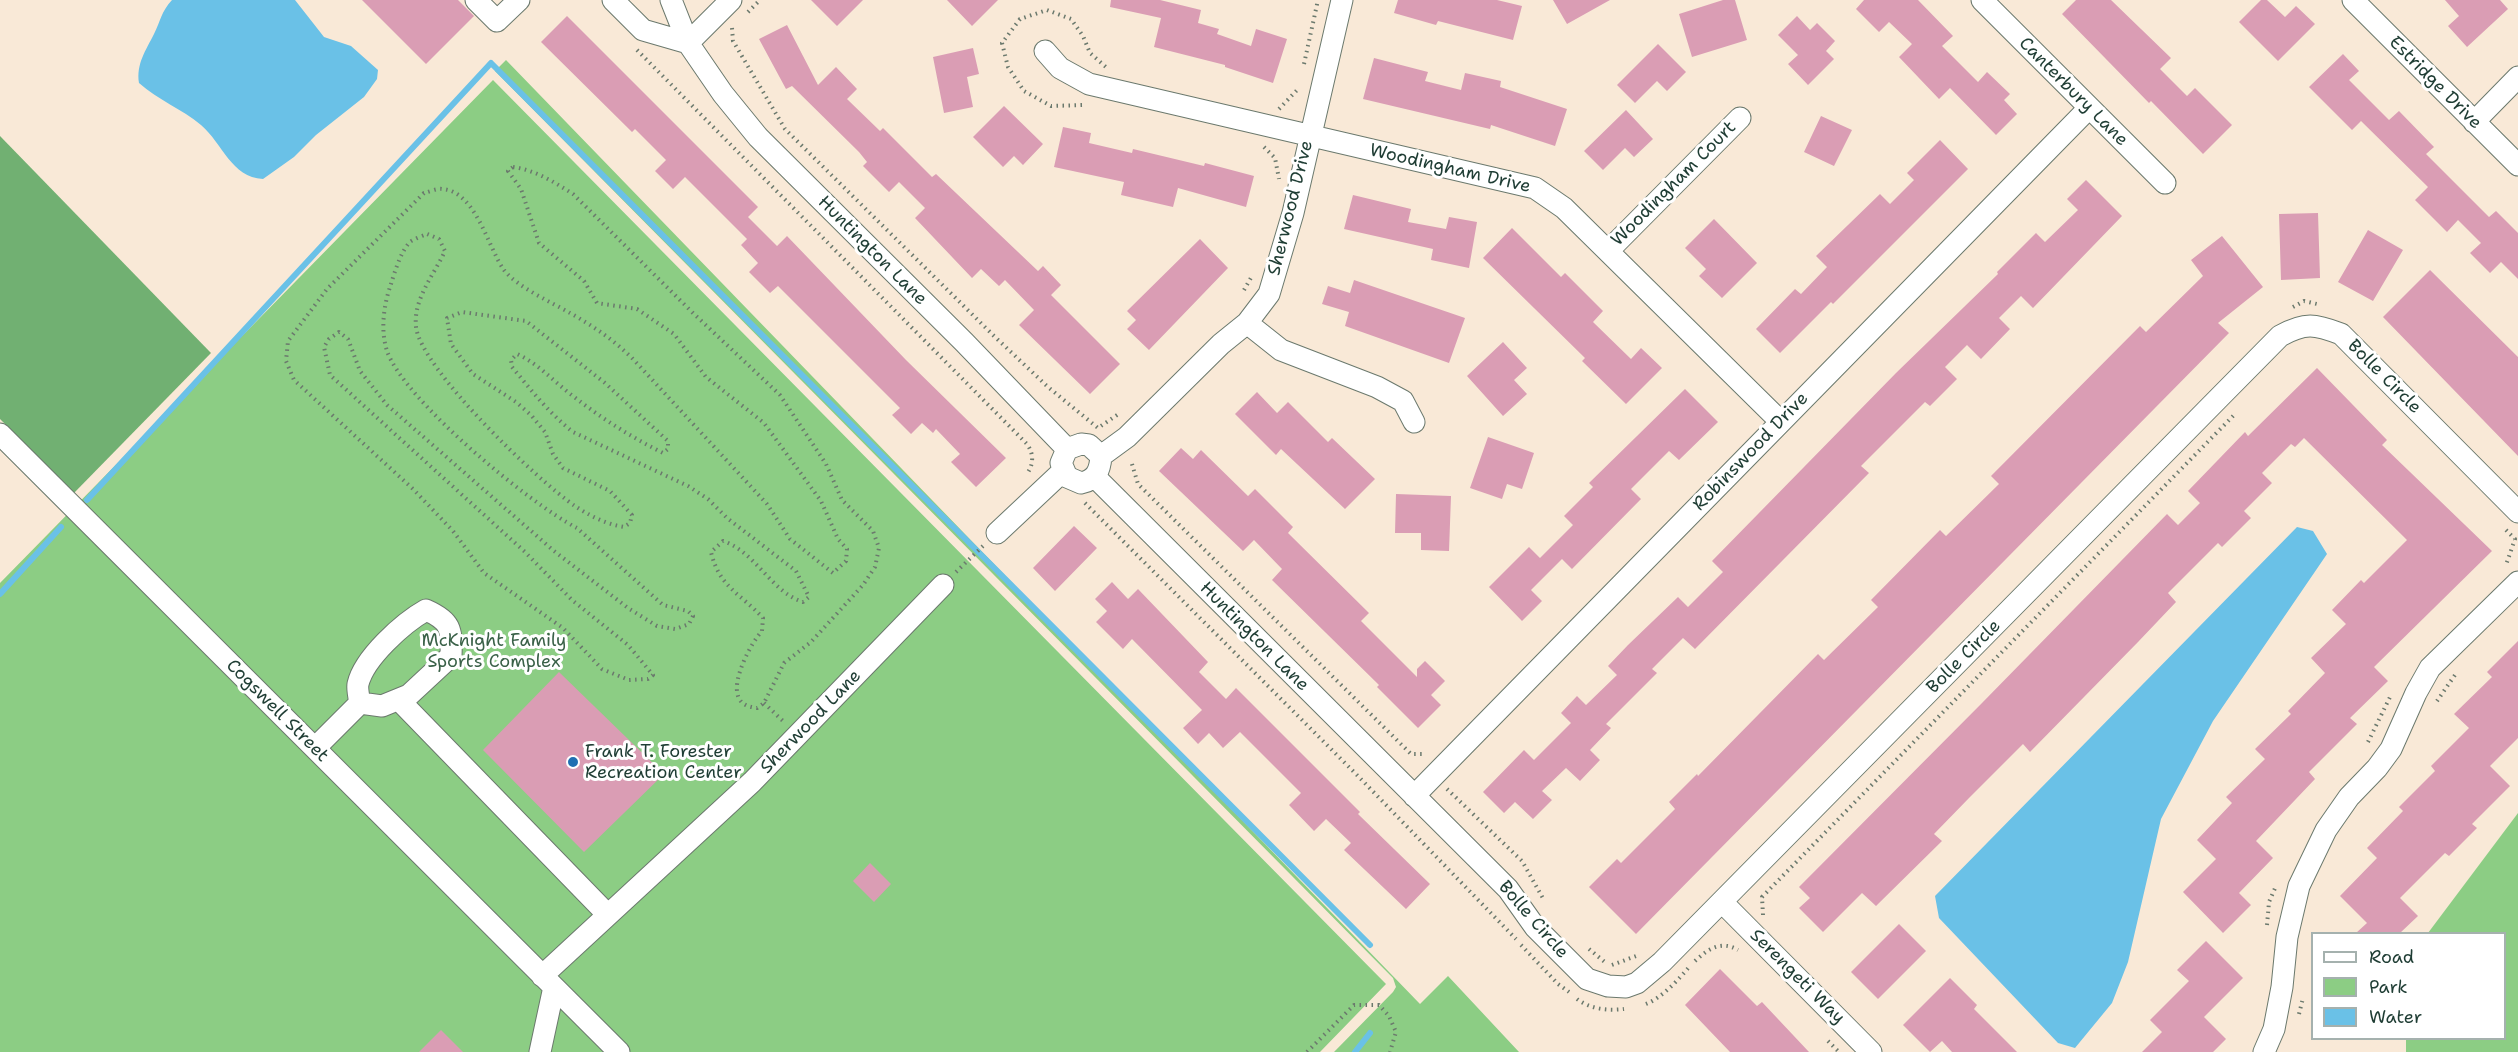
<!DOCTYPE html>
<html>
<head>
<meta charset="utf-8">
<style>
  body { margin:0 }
  #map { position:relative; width:2518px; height:1052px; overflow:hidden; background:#f9e9d7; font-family:"Shantell Sans",sans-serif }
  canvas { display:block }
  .legend { position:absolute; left:2311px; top:932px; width:195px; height:108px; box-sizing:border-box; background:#fff; border:2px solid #a5b1ae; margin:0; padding:8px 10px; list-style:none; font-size:18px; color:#1f3d34 }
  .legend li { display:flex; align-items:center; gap:12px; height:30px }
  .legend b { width:30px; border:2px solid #a5b1ae }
</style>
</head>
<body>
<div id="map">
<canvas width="2518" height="1052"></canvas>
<ul class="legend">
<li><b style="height:8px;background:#fff"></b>Road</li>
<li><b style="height:16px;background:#8ccd84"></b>Park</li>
<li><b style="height:16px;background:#6ac1e7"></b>Water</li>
</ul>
</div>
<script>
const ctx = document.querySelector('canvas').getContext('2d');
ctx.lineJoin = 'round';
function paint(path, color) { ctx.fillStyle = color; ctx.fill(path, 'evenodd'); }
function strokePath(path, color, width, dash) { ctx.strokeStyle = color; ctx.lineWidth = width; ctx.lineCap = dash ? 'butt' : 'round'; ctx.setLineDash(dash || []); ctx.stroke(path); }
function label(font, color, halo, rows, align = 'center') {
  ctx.font = font + ' "Shantell Sans",sans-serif'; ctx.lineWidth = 6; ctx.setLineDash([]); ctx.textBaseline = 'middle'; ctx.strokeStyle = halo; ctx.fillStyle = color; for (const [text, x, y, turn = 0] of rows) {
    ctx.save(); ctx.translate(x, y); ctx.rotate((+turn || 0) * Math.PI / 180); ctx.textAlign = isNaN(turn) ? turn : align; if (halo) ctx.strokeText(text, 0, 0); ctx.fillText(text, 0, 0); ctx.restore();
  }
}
paint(new Path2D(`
  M506,60L1420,1004L1448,976L1519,1052H1334L1393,992L1396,987L1393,978L495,71Z
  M493,80L1386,984L1320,1052H0V583Z
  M2518,813V1052H2406V1039L2504,1038V934L2428,933Z`), '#8ccd84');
paint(new Path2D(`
  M0,136L211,353L74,493L0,419Z`), '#71b072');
paint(new Path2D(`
  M172,0H295L324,37L351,46L378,70L377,79L364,97L316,135L294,157L263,179C231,177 223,144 201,125C182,109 158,100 139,83C136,64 146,50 154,34C161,20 161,12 172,0Z
  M2297,527L2313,531L2327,554L2213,721L2161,819L2128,962L2112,1003L2075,1048L2058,1043L1939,918L1935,896Z`), '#6ac1e7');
strokePath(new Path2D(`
  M87,500L491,63L1370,945
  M0,594L61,527
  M1355,1052L1370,1033`), '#6ac1e7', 6);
paint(new Path2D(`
  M362,0H458L474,16L426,64Z
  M811,0H863L837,26Z
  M947,0H998L972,26Z
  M1111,0H1160L1201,10L1198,23L1219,29L1217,34L1251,46L1256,29L1287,39L1273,83L1225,67V65L1154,47L1161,18L1110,7Z
  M1398,0H1497L1522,6L1513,40L1438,21L1436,25L1394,13Z
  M1553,0H1610L1567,24Z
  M1723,0H1735L1747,40L1692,57L1679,14Z
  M1864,0H1918L1953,36L1942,46L1978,82L1987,72L2010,94L2004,100L2017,114L1996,135L1950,88L1939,99L1899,57L1912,44L1889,22L1879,32L1856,9Z
  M2076,0H2111L2171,58L2160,69L2187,96L2195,88L2232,125L2203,154L2151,101L2149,103L2062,14Z
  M2261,0H2267L2285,17L2296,6L2315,24L2278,61L2239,22Z
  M2445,0H2500L2508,9L2467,47L2448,26L2459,16Z
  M567,16L758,207L748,217L777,246L787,236L906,360L1006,458L976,487L951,462L960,454L936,429L933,433L922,423L911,434L892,415L900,408L778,286L770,293L749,272L758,263L741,245L747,239L685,177L673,189L655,171L666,160L635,129L632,132L541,42Z
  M1797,16L1810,30L1817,23L1835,41L1826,51L1834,59L1808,85L1788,64L1798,55L1778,35Z
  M787,25L818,85L836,67L857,89L847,99L880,131L883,128L932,177L936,174L1038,271L1043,266L1061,285L1051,295L1120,364L1090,394L1019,325L1034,310L1005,280L999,286L981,269L972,278L915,218L925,208L899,182L889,192L863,166L867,162L859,152L792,86L786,89L759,39Z
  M1658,44L1686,72L1667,91L1657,81L1635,103L1617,85Z
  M973,48L979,74L967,77L973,107L944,113L933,57Z
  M2343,54L2359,71L2349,80L2389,120L2399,111L2434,147L2426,154L2489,217L2496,211L2518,233V279L2501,262L2490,273L2470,253L2481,243L2458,220L2447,232L2415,200L2428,187L2361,121L2352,130L2309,87Z
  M1374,58L1428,72L1425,81L1461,90L1465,73L1501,81L1500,87L1567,109L1555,146L1491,125L1490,129L1363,99Z
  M1004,106L1043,144L1023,165L1014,156L1003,167L973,137Z
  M1626,110L1653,139L1634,157L1625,148L1603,170L1584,151Z
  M1821,116L1852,130L1834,166L1804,152Z
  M1063,127L1091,133L1089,143L1132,153L1133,149L1204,166L1205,163L1254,176L1246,207L1178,188L1173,207L1121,195L1124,182L1054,167Z
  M1940,140L1968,169L1833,304L1831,302L1780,353L1756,329L1795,289L1801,294L1827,267L1816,256L1880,194L1890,204L1914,180L1907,173Z
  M2086,180L2122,216L2033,308L2021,296L1999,318L2010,329L1981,359L1967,345L1945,367L1957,379L1930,406L1925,402L1861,466L1869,473L1695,649L1683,638L1652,669L1657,673L1606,724L1611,728L1590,750L1600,760L1580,781L1566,768L1542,791L1552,800L1533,819L1515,802L1504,813L1483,792L1524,750L1534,760L1571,723L1561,713L1577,696L1586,705L1617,675L1608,666L1628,645L1678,597L1688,607L1723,572L1712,561L1896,373L1998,274L1997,272L2036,233L2045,242L2078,210L2067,199Z
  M1353,195L1411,209L1408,222L1446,229L1449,217L1477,222L1469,268L1431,260L1433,249L1344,229Z
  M2318,213L2320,278L2281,280L2279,214Z
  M1714,219L1757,263L1722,298L1699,276L1706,269L1685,248Z
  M1512,228L1561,277L1565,273L1603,311L1593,322L1631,359L1641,348L1662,368L1626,404L1582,361L1585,358L1483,258Z
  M2368,230L2403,250L2373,301L2338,282Z
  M2222,236L2263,287L2218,323L2229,333L1636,934L1589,887L1617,859L1621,863L1675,809L1669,802L1697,774L1698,776L1818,654L1824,660L1878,607L1871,600L1940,530L1946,536L1999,484L1991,476L2140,326L2146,332L2203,276L2191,260Z
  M1200,239L1228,268L1149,350L1127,329L1136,320L1127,311Z
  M2430,270L2518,357V456L2383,317Z
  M1354,280L1465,318L1449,363L1345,326L1349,312L1322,304L1328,286L1350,293Z
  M1503,342L1527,368L1514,380L1527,394L1503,416L1467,376Z
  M2317,368L2387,440L2382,445L2492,551L2374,667L2388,681L2350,718L2357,724L2309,772L2315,779L2256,841L2273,858L2239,893L2251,905L2223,933L2183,892L2216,859L2197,840L2232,803L2226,797L2265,759L2255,749L2291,714L2288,711L2325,673L2311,658L2346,624L2332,610L2361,580L2364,583L2407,540L2304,438L2295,447L2291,444L2262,473L2272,483L2244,511L2251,518L2222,547L2218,543L2168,593L2176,602L2138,642L2030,752L2023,744L1969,798L1934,834L1942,841L1876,906L1862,893L1823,932L1799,908L1810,898L1799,887L1982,703L2167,514L2178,525L2200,503L2188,491L2245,432L2248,436Z
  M1685,389L1718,422L1679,460L1669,451L1631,489L1641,499L1572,569L1562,559L1531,590L1542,601L1522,621L1489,587L1529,547L1540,558L1573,525L1564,516L1593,487L1589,483Z
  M1257,392L1277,413L1288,402L1328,442L1332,438L1375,479L1345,509L1281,449L1276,455L1235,414Z
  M1488,437L1534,453L1522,489L1507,484L1502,499L1470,488Z
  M1181,448L1193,459L1201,450L1248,496L1255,489L1293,527L1288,533L1369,613L1361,621L1417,677V669L1425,661L1445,681L1431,695L1441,705L1418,728L1377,687L1379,685L1272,580L1282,569L1254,540L1243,551L1159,471Z
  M1396,494L1451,496L1449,551L1421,550V533H1395Z
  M1074,526L1097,548L1055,591L1033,568Z
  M1112,582L1128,599L1138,589L1208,662L1199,672L1226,699L1236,688L1360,812L1358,814L1430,884L1406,909L1344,850L1351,843L1326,819L1314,831L1289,805L1301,793L1240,732L1223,748L1209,733L1198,744L1183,728L1202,710L1132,639L1123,649L1096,622L1107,611L1095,599Z
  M2518,641V738L2490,766L2510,786L2472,824L2477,828L2449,856L2445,853L2400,898L2418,916L2400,933H2356L2367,923L2340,896L2377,858L2367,848L2403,811L2399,807L2435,771L2431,766L2469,728L2454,714L2492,677L2487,672Z
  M559,672L664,774L584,852L483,750Z
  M870,863L891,884L874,902L853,881Z
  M1899,924L1926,951L1878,999L1851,972Z
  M2206,941L2243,978L2204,1017L2226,1039L2213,1052H2142L2162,1032L2150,1020L2189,981L2177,970Z
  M1720,969L1757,1006L1762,1002L1809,1052H1730L1685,1005Z
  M1950,978L1977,1005L1974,1009L2017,1052H1952L1942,1041L1930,1052L1903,1025Z
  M441,1030L463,1052H419Z`), '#da9db4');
const minor = new Path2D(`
  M476,0L497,21L519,0
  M613,0L643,30L688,43
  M671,0L688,43L723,94L758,137L964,342L1067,449
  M1982,0L2165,183
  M2353,0L2518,165
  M688,43L731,0
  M1045,51L1060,68L1089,84L1535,188L1564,208L1781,422
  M2474,122L2518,77
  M1608,251L1740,118
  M1247,323L1281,350L1377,387L1403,401L1414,422
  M0,434L619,1052
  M1081,444L1089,445L1101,456C1100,471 1096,480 1081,483L1067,477L1061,463L1067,449Z
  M1101,456L1127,437L1221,344L1247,323L1269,294L1293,213L1342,0
  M1095,477L1508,889L1535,927L1587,979L1608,986L1626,987L1637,983L1662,962L2280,336C2305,322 2315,324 2341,334L2518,512
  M997,533L1063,471
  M426,610C451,621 452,629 451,656L409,695L382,706L360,703C359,698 357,689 358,684C364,658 403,623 426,610Z
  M399,700L608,915
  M315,748L360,703
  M1414,796L2089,108
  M1722,902L1871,1052
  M542,976L752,782L943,585
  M540,1052L554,987
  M2264,1052L2274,1029L2282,987L2287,937L2299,886L2326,830L2349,797L2377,768L2391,749L2416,693L2430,668L2518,582`);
strokePath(minor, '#6b796d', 23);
strokePath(new Path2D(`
  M748,12L760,0
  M732,28L733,41L785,129L994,336L1048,387L1098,428L1120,413
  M637,50L1027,444C1034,454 1034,465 1026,475
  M1304,64L1318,0
  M1082,105L1051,106L1024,91L1008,67L1002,43L1020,19L1047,10L1071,19L1083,36L1090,53L1106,67
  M1279,109L1298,89
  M1264,147L1275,158L1279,179
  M513,167C535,170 554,182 573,194L693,313L780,395L826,464L842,500L873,531L879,548L875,567L863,585L811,642L784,663L764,703L757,708C749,707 741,705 738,696C732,679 751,643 762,631L763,618C741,594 719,587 711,552L723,541C756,552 771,592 803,602L809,597L796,571L727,518L708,499L688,486L573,432C549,413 531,390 512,367L511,360L517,354C539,364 554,382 573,396C601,418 631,437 663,453L668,449V441L605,383L526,321L462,312L447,318L451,344L473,374L516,402L531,415L545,432L553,454L563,468L610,491L632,515L630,523L624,527C606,524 590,516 575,506C538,481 421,369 416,327C413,299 434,275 445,251L439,239L427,234C422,236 414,239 410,242C401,251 395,271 391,284C384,304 380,329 387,351C404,400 530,504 577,528L663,605L688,611L693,616L689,624L675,629L657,626L628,608L554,551L387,405L360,371L348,339L339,332L329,339L324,347L330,375L525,552L572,600L628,645L653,675L648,679L629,680L602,669L563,628L484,573L453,531L413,489L294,380L286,361L288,341L327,289L424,193C429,192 437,188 442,189C476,191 488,248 504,270C517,287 551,302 570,313C593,326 614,340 633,359L767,504L790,539L833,573L846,561L847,549L838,539L821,501L764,423L706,377L674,334L637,309L597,303L584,281L539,243L521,189L508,171Z
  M1244,290L1252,276
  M2293,307L2304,301L2317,304
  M1132,464L1138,484L1411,754H1425
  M1085,503L1356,774L1516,939
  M2506,530L2515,539L2506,565
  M956,572L983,546
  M2437,701L2457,672
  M764,703L784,722
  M2368,742L2391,695
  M1447,789L1522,861L1544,900
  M1763,915L1762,897L2236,413
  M2267,925L2269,902L2276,886
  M1521,945L1558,984L1569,992
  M1589,949L1606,963
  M1695,961C1708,949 1721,940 1738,950
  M1612,965L1636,956
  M1577,999C1590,1009 1608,1011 1624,1009
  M1646,1004C1663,997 1678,980 1690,966
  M2299,1014L2303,998
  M1828,1041L1839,1052
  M1307,1052L1354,1005H1379L1389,1016L1396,1032L1390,1052`), '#6b796d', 4, [1.5, 4.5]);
strokePath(minor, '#fff', 21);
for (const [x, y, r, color] of [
  [573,762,6,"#1f6fb2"]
]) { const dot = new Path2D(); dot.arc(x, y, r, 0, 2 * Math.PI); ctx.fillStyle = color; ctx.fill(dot); strokePath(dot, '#fff', 2); }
label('18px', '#1f3d34', '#fff', [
  ["Estridge Drive",2435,83,45],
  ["Canterbury Lane",2073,92,45],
  ["Woodingham Drive",1450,169,13],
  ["Woodingham Court",1674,184,-45],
  ["Sherwood Drive",1291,208,-76],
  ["Huntington Lane",872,251,45],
  ["Bolle Circle",2384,377,45],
  ["Robinswood Drive",1751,452,-46],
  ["Huntington Lane",1254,637,45],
  ["Bolle Circle",1964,657,-45],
  ["Cogswell Street",277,711,45],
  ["Sherwood Lane",811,722,-46],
  ["Bolle Circle",1533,920,49],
  ["Serengeti Way",1797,977,45]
]);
label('18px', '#3a6148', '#fff', [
  ["McKnight Family",494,641],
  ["Sports Complex",494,662]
]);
label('18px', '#1f3d34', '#fff', [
  ["Frank T. Forester",585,752],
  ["Recreation Center",585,773]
], 'left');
</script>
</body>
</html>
